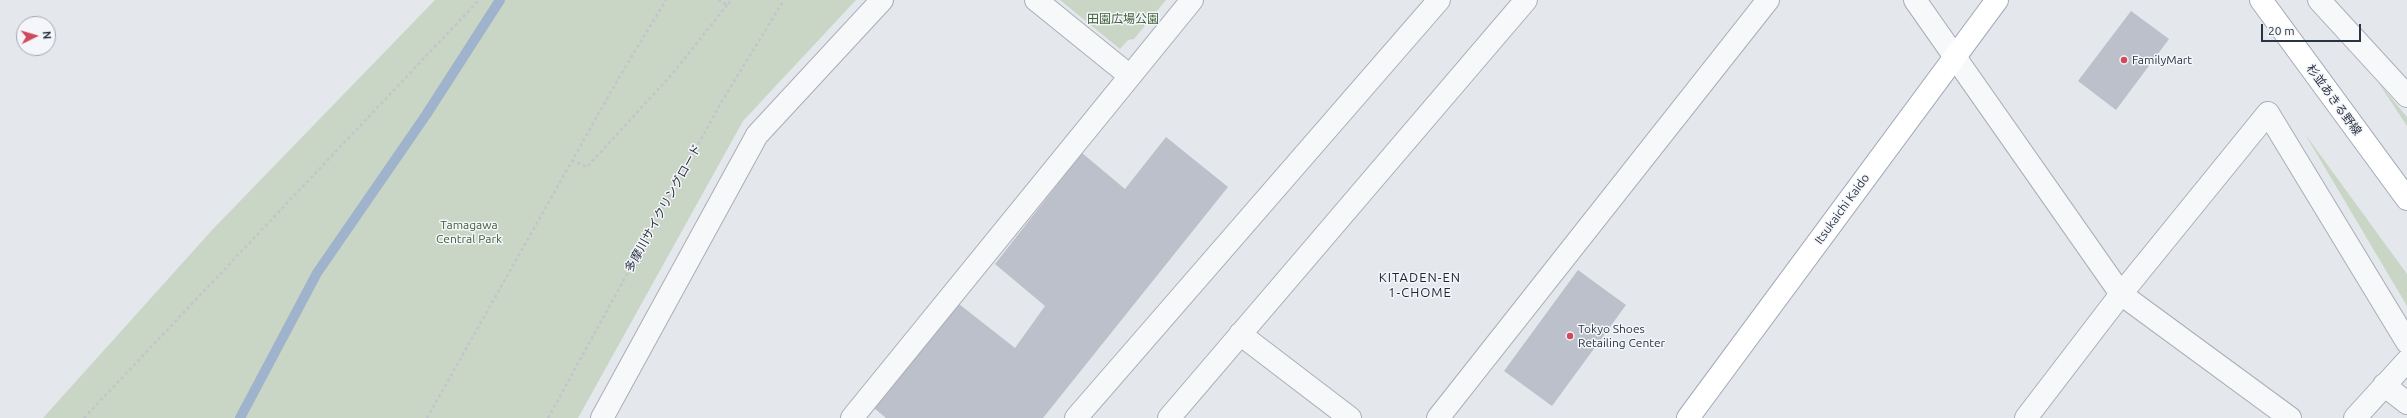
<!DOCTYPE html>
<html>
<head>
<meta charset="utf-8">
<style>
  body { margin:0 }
  #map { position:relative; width:2407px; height:418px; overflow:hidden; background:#e4e7ec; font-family:Ubuntu,sans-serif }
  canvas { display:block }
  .north { position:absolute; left:16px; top:16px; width:40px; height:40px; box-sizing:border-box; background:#f4f6f9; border:1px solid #a4a8b1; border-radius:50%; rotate:85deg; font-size:11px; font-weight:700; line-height:16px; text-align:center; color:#2b3445 }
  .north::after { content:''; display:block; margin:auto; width:14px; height:18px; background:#d1495b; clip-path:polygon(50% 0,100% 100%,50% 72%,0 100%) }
  .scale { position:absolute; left:2261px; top:24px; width:100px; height:18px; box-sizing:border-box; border:2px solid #2b3445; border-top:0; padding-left:5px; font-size:12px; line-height:14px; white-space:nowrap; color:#2b3445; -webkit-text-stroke:3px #f4f6f9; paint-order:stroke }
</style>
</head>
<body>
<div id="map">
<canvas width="2407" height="418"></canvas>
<div class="north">N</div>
<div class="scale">20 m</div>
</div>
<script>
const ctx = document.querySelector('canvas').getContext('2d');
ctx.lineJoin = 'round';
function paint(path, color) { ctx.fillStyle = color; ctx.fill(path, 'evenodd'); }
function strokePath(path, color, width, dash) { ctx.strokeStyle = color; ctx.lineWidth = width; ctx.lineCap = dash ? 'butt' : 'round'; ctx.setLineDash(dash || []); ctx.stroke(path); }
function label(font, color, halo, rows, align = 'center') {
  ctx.font = font + ' Ubuntu,"Noto Sans JP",sans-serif'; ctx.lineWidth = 3; ctx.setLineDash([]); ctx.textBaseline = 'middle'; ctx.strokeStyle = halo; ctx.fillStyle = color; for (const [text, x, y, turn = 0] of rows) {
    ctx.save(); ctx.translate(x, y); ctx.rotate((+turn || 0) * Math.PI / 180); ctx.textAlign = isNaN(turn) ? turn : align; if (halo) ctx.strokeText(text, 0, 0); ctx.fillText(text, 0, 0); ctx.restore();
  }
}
paint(new Path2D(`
  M435,0H856L743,121L578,418H43L213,229Z
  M1060,0H1166L1134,39L1128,40L1120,49Z
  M2378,82L2407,117V126Z
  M2305,134L2407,274V306Z`), '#c9d6c5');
strokePath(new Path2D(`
  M240,418L317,273L426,115L500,0`), '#9fb4cc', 10);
paint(new Path2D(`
  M2131,11L2169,39L2116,110L2078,81Z
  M1166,137L1228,187L1043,418H886L874,408L959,304L1015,348L1045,306L995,264L1082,153L1125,189Z
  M1578,270L1626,305L1552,406L1504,371Z`), '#bbc0ca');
const minor = new Path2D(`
  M1036,0L1130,76
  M1915,0L2121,294L2290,418
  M2319,0L2407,96
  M1240,334L1350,418
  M2384,385L2407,403
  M602,418L757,135L882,0
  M852,418L1192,0
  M1076,418L1439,0
  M1169,418L1526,0
  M1438,418L1768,0
  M2026,418L2121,294L2268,113L2407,342
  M2355,418L2407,361`);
const primary = new Path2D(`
  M2261,0L2407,199
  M1688,418L1997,0`);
strokePath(minor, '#a9aeb7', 24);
strokePath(primary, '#a3abb8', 24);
strokePath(new Path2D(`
  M718,0L727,5L732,0
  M572,160L587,167L673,73L727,5
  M84,418L479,0
  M427,418L617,81L666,0
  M548,418L722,101L784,0`), '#c2c5cb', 2.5, [3, 3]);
strokePath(minor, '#f7f8fa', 22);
strokePath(primary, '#fff', 22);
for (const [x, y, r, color] of [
  [2124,60,4,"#d1495b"],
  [1570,336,4,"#d1495b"]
]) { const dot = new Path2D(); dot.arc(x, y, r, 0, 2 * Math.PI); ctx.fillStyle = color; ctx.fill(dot); strokePath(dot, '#f4f6f9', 1.5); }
label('12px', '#3f6138', '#f4f6f9', [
  ["田園広場公園",1123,19],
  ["Tamagawa",469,225],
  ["Central Park",469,239]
]);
label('12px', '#2b3445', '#f4f6f9', [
  ["FamilyMart",2132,60],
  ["Tokyo Shoes",1578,329],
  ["Retailing Center",1578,343]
], 'left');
label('12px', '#2b3445', '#f4f6f9', [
  ["杉並あきる野線",2334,100,54],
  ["多摩川サイクリングロード",663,208,-61],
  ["Itsukaichi Kaido",1842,209,-54]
]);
ctx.letterSpacing = '1px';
label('13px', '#1d2536', '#f4f6f9', [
  ["KITADEN-EN",1420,278],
  ["1-CHOME",1420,293]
]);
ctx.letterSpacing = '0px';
</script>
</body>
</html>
